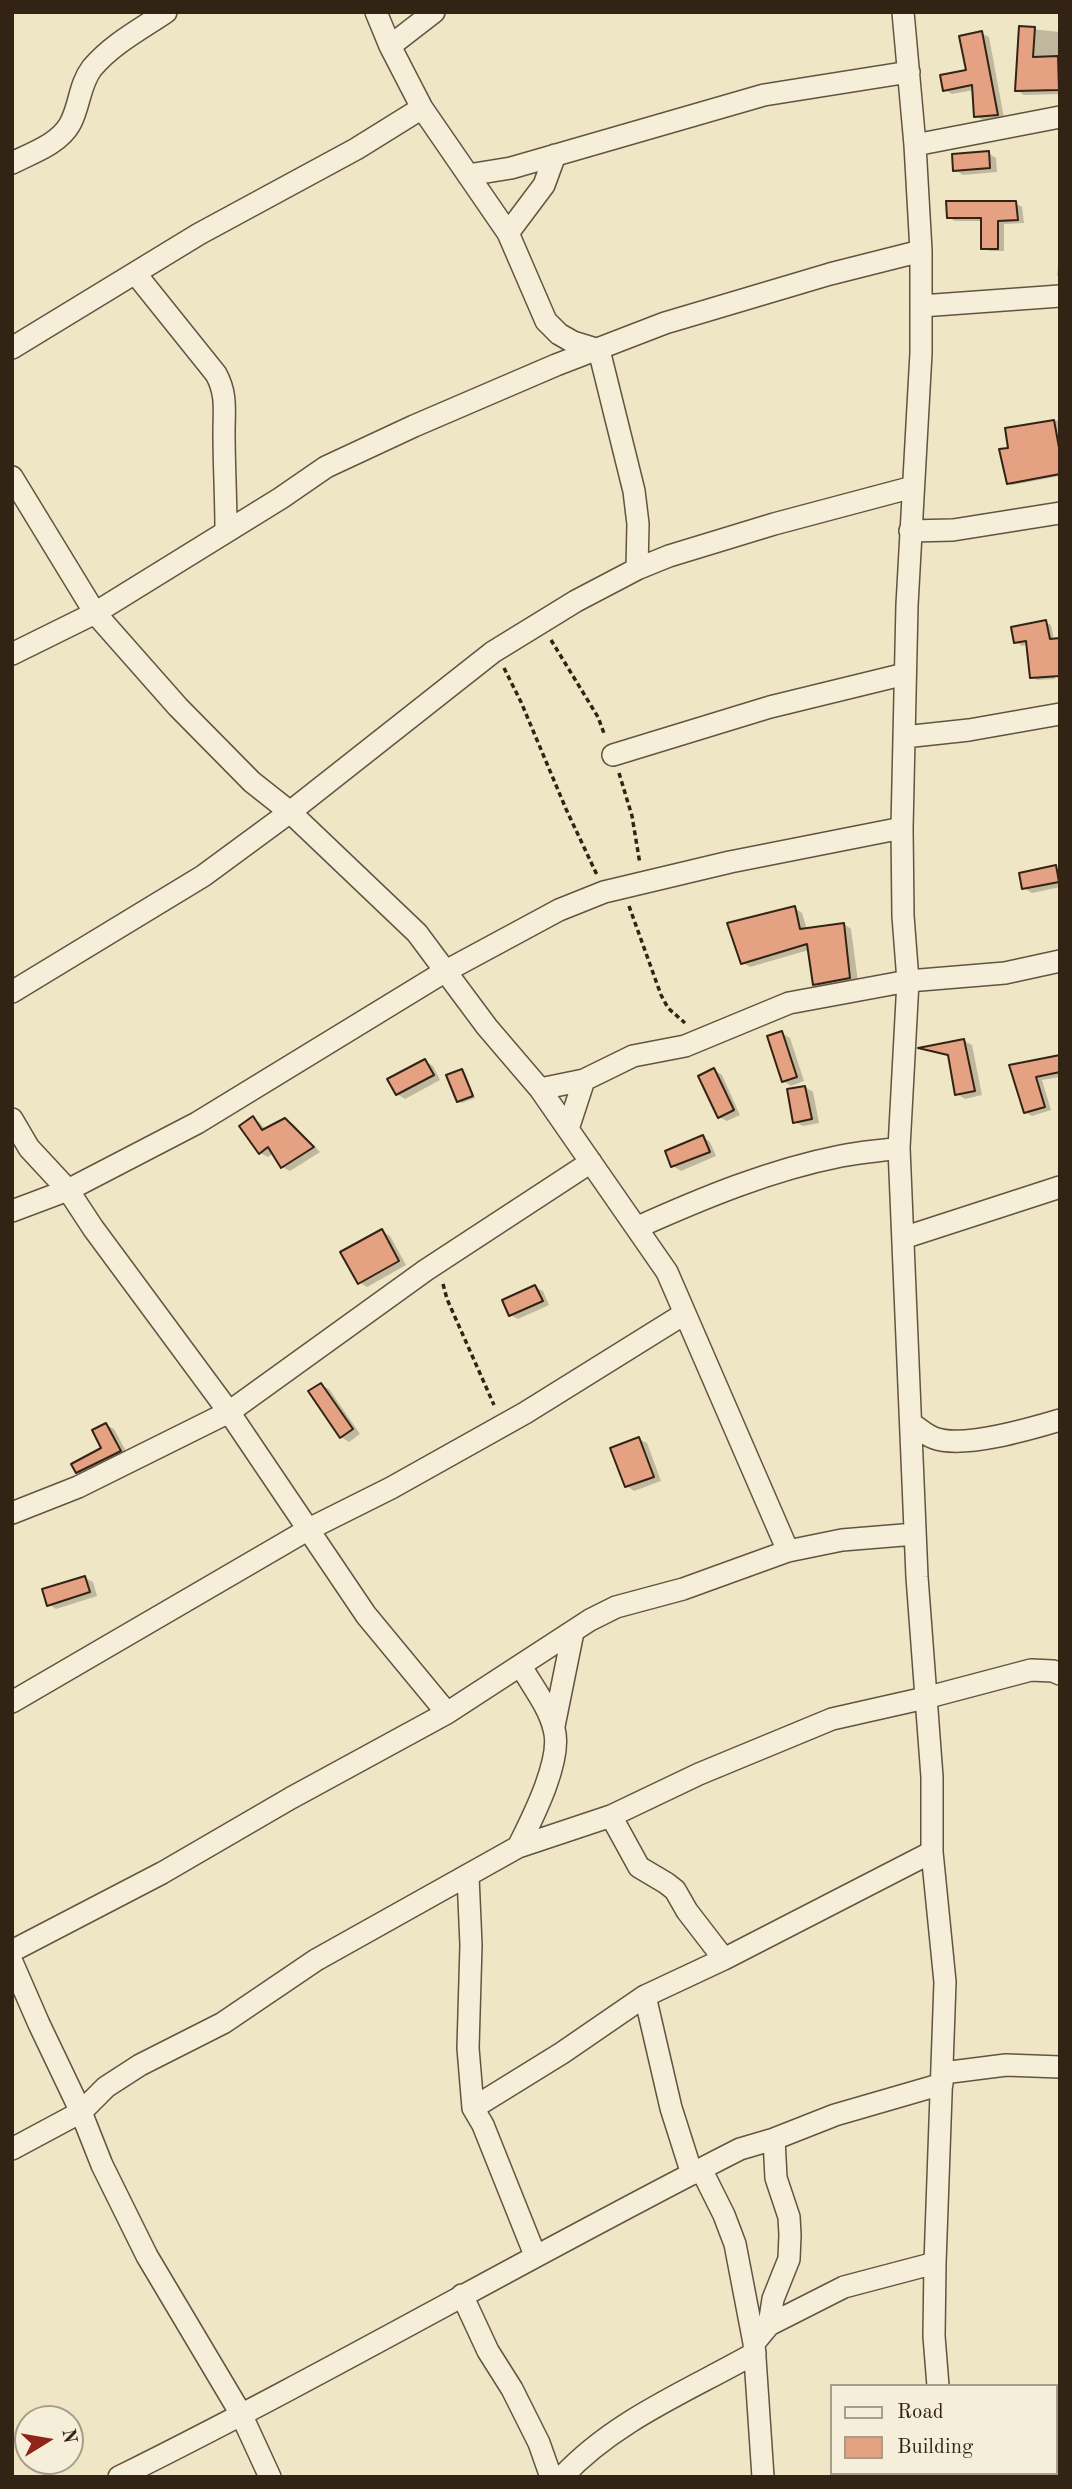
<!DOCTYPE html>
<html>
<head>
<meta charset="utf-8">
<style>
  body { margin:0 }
  #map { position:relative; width:1072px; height:2489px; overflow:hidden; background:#efe6c6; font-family:"Old Standard TT",serif }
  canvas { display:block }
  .frame { position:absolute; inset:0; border:14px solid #332315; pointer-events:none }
  .legend { position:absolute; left:830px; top:2384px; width:228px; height:91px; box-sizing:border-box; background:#f5efda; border:2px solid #a79d8b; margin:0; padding:9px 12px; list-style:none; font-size:21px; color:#332315 }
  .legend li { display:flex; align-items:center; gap:14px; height:35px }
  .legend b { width:35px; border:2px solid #a79d8b }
  .north { position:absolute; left:14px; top:2405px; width:70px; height:70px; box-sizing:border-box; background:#f5efda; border:2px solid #a79d8b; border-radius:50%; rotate:79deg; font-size:19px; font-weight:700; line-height:28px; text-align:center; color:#332315 }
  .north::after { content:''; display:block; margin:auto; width:24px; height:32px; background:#8f2418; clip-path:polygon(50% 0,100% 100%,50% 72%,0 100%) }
</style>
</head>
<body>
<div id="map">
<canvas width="1072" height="2489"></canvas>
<div class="frame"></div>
<ul class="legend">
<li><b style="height:9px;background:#f5efda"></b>Road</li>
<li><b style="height:19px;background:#e4a282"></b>Building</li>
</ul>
<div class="north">N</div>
</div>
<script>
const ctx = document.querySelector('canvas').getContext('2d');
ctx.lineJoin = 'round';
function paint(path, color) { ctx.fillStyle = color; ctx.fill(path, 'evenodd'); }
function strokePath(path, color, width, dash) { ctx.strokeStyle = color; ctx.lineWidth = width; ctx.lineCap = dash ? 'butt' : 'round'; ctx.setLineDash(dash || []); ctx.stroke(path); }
paint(new Path2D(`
  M1021,28L1060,32V94L1024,95L1016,90Z
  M981,33L989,37L1004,118L983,120L976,116L974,90L952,94L945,90L968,71Z
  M988,153L996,158L997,172L963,175L955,170Z
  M1015,203L1022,207L1024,223L1004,224V251H990L983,248V221H955L948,217Z
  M1060,249V277L1057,275Z
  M1060,420V476L1012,485L1009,483L1010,450L1007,430Z
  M1045,622L1051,625L1054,640L1055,679L1037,680L1031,677L1028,644L1022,646L1016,642Z
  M1055,867L1060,870V887L1032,893L1024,888Z
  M795,908L802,913L807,930L844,924L851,929L858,982L823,989L815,984L809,950L750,967L742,962Z
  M782,1033L790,1038L804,1081L791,1086L783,1081Z
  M964,1041L972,1045L982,1095L965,1099L957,1094L950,1057L922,1049Z
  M1060,1056V1077L1042,1080L1051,1110L1032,1116L1025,1112L1012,1067Z
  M425,1061L433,1066L440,1080L405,1099L397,1094Z
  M714,1070L722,1075L740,1115L727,1121L719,1117Z
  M462,1071L465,1073L475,1098L462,1103L458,1101Z
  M805,1087L813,1092L819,1123L803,1126L795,1122Z
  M253,1118L260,1123L266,1130L285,1120L293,1124L320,1152L290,1171L282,1167L274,1153L268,1157L260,1153Z
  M703,1137L710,1142L716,1156L681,1171L673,1166Z
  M382,1231L390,1236L406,1265L367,1287L359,1282Z
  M535,1287L543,1291L549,1305L518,1319L510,1315Z
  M321,1385L329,1389L360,1434L349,1442L341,1437Z
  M106,1425L114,1429L128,1455L85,1477L78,1472L104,1449Z
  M639,1439L647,1443L661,1481L634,1491L627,1486Z
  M85,1578L93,1582L97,1596L56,1609L48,1604Z`), '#0003');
const building = new Path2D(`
  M1019,26L1035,27L1033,57L1058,56L1059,90L1015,91Z
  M982,31L998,115L974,117L972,85L943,91L940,75L966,70L959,36Z
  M989,151L990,168L953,171L952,154Z
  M946,201H1016L1018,220L998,221V249H981V218H947Z
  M1054,420L1060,453V474L1007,484L999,449L1008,448L1005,428Z
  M1046,620L1050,639L1060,638V676L1030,678L1026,641L1014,643L1011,627Z
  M1056,865L1059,882L1022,889L1019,873Z
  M795,906L800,929L844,923L850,978L813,985L807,944L741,964L727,923Z
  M782,1031L797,1077L782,1082L767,1036Z
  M964,1039L975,1091L955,1095L948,1055L918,1048Z
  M1060,1055V1072L1036,1077L1045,1107L1024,1113L1009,1065Z
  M425,1059L434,1075L396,1095L387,1079Z
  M714,1068L734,1110L718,1118L698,1076Z
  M462,1069L473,1096L457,1102L446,1075Z
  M805,1086L812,1119L793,1123L787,1089Z
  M253,1116L262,1130L285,1118L314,1147L281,1168L268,1147L259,1154L239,1126Z
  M703,1135L710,1152L671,1167L665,1151Z
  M382,1229L399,1261L358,1284L340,1252Z
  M535,1285L543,1301L509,1316L502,1300Z
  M321,1383L353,1429L340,1438L308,1391Z
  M106,1423L121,1451L76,1473L71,1464L101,1448L92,1430Z
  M639,1437L654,1477L625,1487L610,1448Z
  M85,1576L90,1592L47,1606L42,1589Z`);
paint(building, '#e4a282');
strokePath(building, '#332315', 2);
const street = new Path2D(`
  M376,12L390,46L422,108L508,233L546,321L559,334L573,342L599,350L634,491L638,524L637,569
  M903,12L915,145L921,251V353L907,605L902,828L903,916L908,981L899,1148L917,1577L932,1777V1852L945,1982L935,2263L934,2336L938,2386
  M390,46L434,12
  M915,145L1060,117
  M12,163C32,153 59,144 70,124C80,106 79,85 92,68C112,44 141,29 166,12
  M468,175L511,168L764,95L909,72
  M508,233L544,185L555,155
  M135,273L216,374C227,394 224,410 224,432C224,465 226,498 226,530
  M921,306L1060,296
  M12,348L199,234L356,149L422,108
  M12,477L95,613L178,707L252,782L290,812L417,933L487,1027L540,1089L667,1272L788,1551
  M910,531L953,530L1060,513
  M12,654L95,613L281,498L326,467L414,426L556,365L665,323L830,274L921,251
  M904,737L969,730L1060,714
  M613,755L770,707L905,674
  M12,992L203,876L290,812L493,652L576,601L637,569L669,556L774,524L913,487
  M540,1089L584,1080
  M12,1119L29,1148L68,1190L93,1228L229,1412L366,1615L447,1713
  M568,1129L584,1080L633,1056L685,1046L789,1003L908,981L1005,973L1060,961
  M12,1211L68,1190L197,1123L444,972L559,910L604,892L730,862L902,828
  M638,1227C703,1198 770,1170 841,1156C860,1152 880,1151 899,1148
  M903,1238L1060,1187
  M911,1423C918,1428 926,1435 934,1438C963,1449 1030,1429 1060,1420
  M12,1513L78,1487L229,1412L426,1270L591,1162
  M12,1702L309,1529L391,1488L525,1413L684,1314
  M554,1726L573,1632
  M611,1816L639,1867L666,1883L675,1890L687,1911L724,1959
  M518,1847C532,1819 563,1759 554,1729C549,1707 532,1686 521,1666
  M468,1876L471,1945L468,2048L473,2108L483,2125L535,2255
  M12,1951L162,1873L291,1798L447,1713L590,1620L616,1607L683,1589L788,1551L842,1540L915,1534
  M12,1962L39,2024L81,2112L102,2165L147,2256L241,2414L270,2477
  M645,1996L671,2108L692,2174
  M943,2073L1006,2065L1060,2067
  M473,2108L562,2053L645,1996L724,1959L932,1852
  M12,2149L81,2112L106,2087L140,2065L223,2023L316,1960L518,1847L611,1816L699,1774L832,1719L925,1698L1031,1670L1053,1671L1060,1674
  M701,2169L724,2215L735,2244L754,2343L763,2477
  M462,2295L488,2351L512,2389L539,2443L551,2477
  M769,2325L773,2299L789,2259L790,2235L789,2217L776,2178L774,2139
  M754,2343L769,2325L844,2287L935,2263
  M950,2473L951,2477
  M119,2477C329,2373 531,2255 740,2149L774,2139L835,2115L942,2084
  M562,2477C615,2420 688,2391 755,2353`);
strokePath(street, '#625441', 24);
strokePath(new Path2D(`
  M551,640L598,717L605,736
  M504,668L521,702L566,809L597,875
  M619,773L632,816L640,864
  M629,906L661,995L668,1008L685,1023
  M443,1284L447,1299L494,1405`), '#332315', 3.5, [5, 3.5]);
strokePath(street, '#f5efda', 21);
</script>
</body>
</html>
